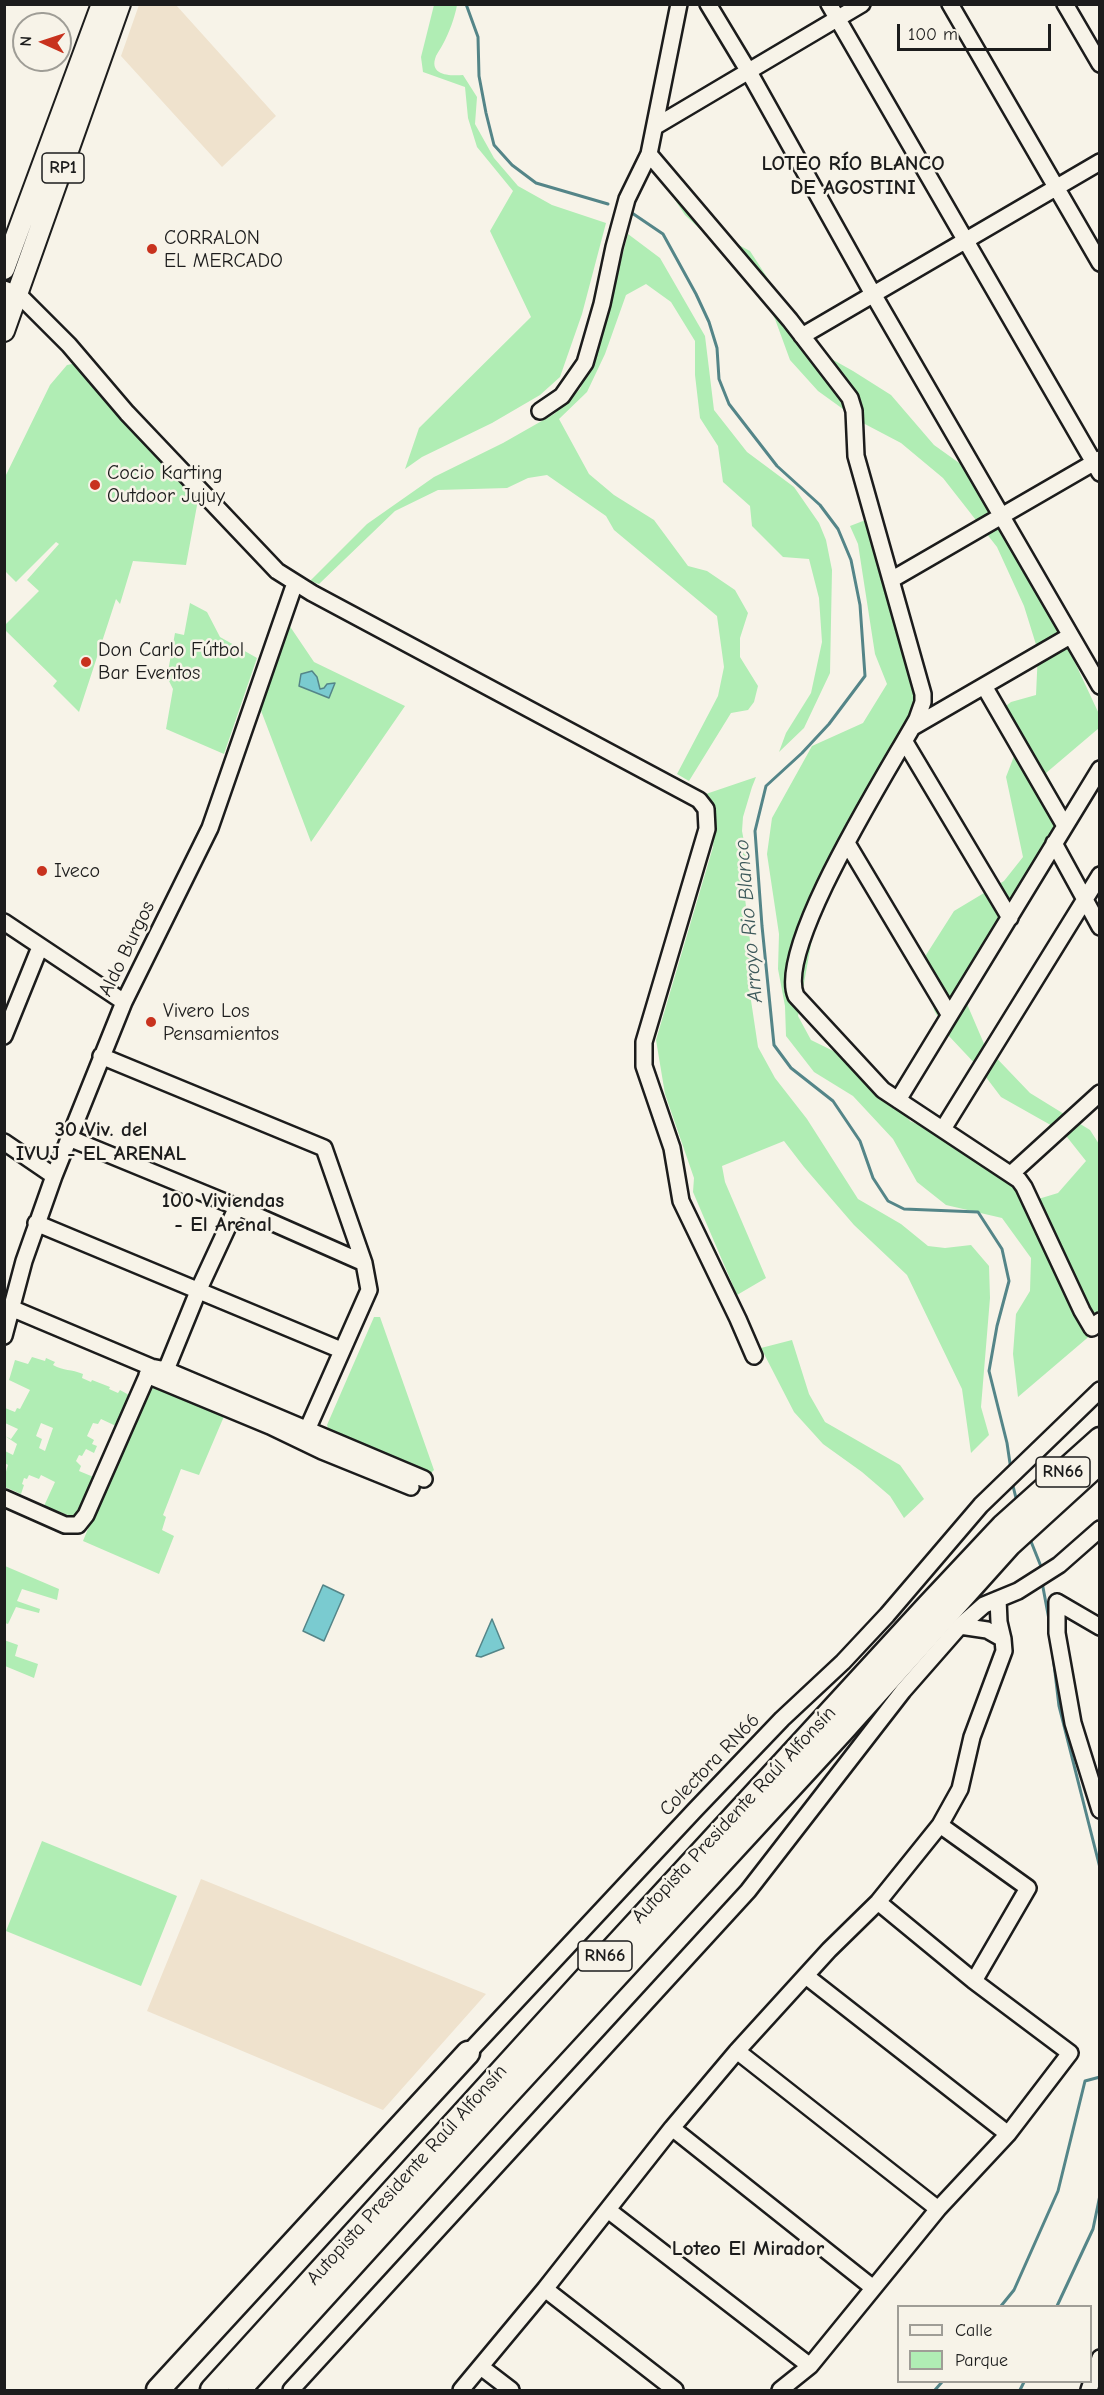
<!DOCTYPE html>
<html>
<head>
<meta charset="utf-8">
<style>
  body { margin:0 }
  #map { position:relative; width:1104px; height:2395px; overflow:hidden; background:#f7f3e8; font-family:"Comic Neue",sans-serif }
  canvas { display:block }
  .frame { position:absolute; inset:0; border:6px solid #1c1c1c; pointer-events:none }
  .legend { position:absolute; left:897px; top:2305px; width:195px; height:78px; box-sizing:border-box; background:#f7f3e8; border:2px solid #9f9d96; margin:0; padding:8px 10px; list-style:none; font-size:18px; color:#1c1c1c }
  .legend li { display:flex; align-items:center; gap:12px; height:30px }
  .legend b { width:30px; border:2px solid #9f9d96 }
  .north { position:absolute; left:12px; top:12px; width:60px; height:60px; box-sizing:border-box; background:#f7f3e8; border:2px solid #9f9d96; border-radius:50%; rotate:273deg; font-size:16px; font-weight:700; line-height:24px; text-align:center; color:#1c1c1c }
  .north::after { content:''; display:block; margin:auto; width:21px; height:27px; background:#c8321e; clip-path:polygon(50% 0,100% 100%,50% 72%,0 100%) }
  .scale { position:absolute; left:897px; top:24px; width:154px; height:27px; box-sizing:border-box; border:3px solid #1c1c1c; border-top:0; padding-left:8px; font-size:18px; line-height:21px; white-space:nowrap; color:#1c1c1c; -webkit-text-stroke:4px #f7f3e8; paint-order:stroke }
</style>
</head>
<body>
<div id="map">
<canvas width="1104" height="2395"></canvas>
<div class="frame"></div>
<ul class="legend">
<li><b style="height:8px;background:#f7f3e8"></b>Calle</li>
<li><b style="height:16px;background:#b0edb4"></b>Parque</li>
</ul>
<div class="north">N</div>
<div class="scale">100 m</div>
</div>
<script>
const ctx = document.querySelector('canvas').getContext('2d');
ctx.lineJoin = 'round';
function paint(path, color) { ctx.fillStyle = color; ctx.fill(path, 'evenodd'); }
function strokePath(path, color, width, dash) { ctx.strokeStyle = color; ctx.lineWidth = width; ctx.lineCap = dash ? 'butt' : 'round'; ctx.setLineDash(dash || []); ctx.stroke(path); }
function label(font, color, halo, rows, align = 'center') {
  ctx.font = font + ' "Comic Neue",sans-serif'; ctx.lineWidth = 5; ctx.setLineDash([]); ctx.textBaseline = 'middle'; ctx.strokeStyle = halo; ctx.fillStyle = color; for (const [text, x, y, turn = 0] of rows) {
    ctx.save(); ctx.translate(x, y); ctx.rotate((+turn || 0) * Math.PI / 180); ctx.textAlign = isNaN(turn) ? turn : align; if (halo) ctx.strokeText(text, 0, 0); ctx.fillText(text, 0, 0); ctx.restore();
  }
}
paint(new Path2D(`
  M139,5H176L276,116L222,167L121,56Z
  M201,1879L486,1994L383,2110L147,2011Z`), '#efe2cd');
paint(new Path2D(`
  M434,5H457C455,17 449,33 443,44C441,48 438,52 436,56C428,76 451,76 463,75L477,97L475,124L494,158L518,186L552,205L606,223L582,314L560,377L540,395L492,423L422,457L405,469L419,428L531,317L490,231L513,191L477,147L468,118L465,87L423,72L421,57Z
  M657,173L720,235L750,251L785,305L803,343L853,371L891,395L934,445L976,475L1028,562L1099,714V728L1046,773L1064,806L1055,856L961,990L985,1046L1030,1093L1090,1130L1099,1144V1328L1018,1397L1013,1354L1016,1314L1030,1291L1031,1258L1002,1218L946,1205L917,1182L893,1139L853,1096L814,1072L786,1036L785,1006L778,969L779,934L767,854L772,818L812,746L863,723L887,684L875,654L858,544L850,526L876,516L871,532L930,707L822,884L798,1016L811,1040L870,1069L910,1121L971,1149L1035,1200L1058,1193L1086,1161L1063,1132L1001,1097L979,1068L948,1035L934,1010L926,955L954,911L1004,881L1023,857L1006,777L1016,751L998,712L1011,702L1036,695L1038,651L1024,606L997,547L943,478L901,443L861,422L818,391L790,360L775,319L756,282L685,215Z
  M628,234L660,258L705,336L714,410L747,452L794,487L819,523L826,540L832,570L830,673L804,728L779,752L786,733L811,693L822,642L819,598L809,559L783,557L752,526L750,506L723,482L718,446L700,418L695,375V341L671,302L646,284L626,295L605,354L587,392L559,419L589,474L614,495L654,520L688,566L707,571L735,590L748,613L740,638V657L758,686L754,702L748,710L731,713L689,781L677,774L718,696L724,667L717,616L614,530L606,516L547,475L528,478L507,488L438,490L395,511L319,584L310,581L367,524L434,477L503,443L554,414L580,389L589,368L605,321Z
  M77,363L198,500L186,565L133,561L120,604L116,599L79,712L53,686L57,681L5,630V625L39,591L27,580L59,544L56,542L16,582L6,572L5,574V477L50,385L67,365Z
  M190,603L207,612L220,637L257,658L224,754L166,729L173,689L167,677L175,633L184,635Z
  M289,625L314,662L405,706L311,842L260,708Z
  M756,777L752,787L743,817L742,831L746,852L745,898L750,941L749,987L758,1047L775,1078L807,1119L858,1199L901,1224L928,1246L945,1248L971,1245L989,1266L990,1298L981,1407L989,1435L971,1453L962,1389L907,1275L854,1225L804,1167L784,1141L722,1166L725,1182L766,1278L737,1295L693,1192L694,1178L665,1094L656,1040L713,847L715,817L703,795Z
  M374,1317H380L434,1470L430,1474L329,1431L327,1425Z
  M792,1340L809,1394L825,1422L900,1465L924,1499L904,1518L890,1496L862,1472L823,1444L794,1412L761,1348Z
  M32,1357L45,1361L46,1358L55,1362L53,1365C64,1371 71,1369 83,1374L82,1378L91,1382L92,1380L110,1387L109,1389L118,1393L120,1390L129,1395L116,1426L101,1419L98,1424L93,1423L87,1436L94,1440L92,1444L97,1446L94,1453L86,1449L82,1456L79,1455L76,1461L81,1466L79,1471L96,1478L83,1511L73,1517L44,1506L55,1482L41,1475L39,1479L29,1475L27,1479L24,1478L22,1484L24,1485L21,1494L5,1487V1475L8,1465L5,1463V1451L13,1455L17,1444L5,1436L11,1439L18,1429L5,1423V1408L15,1412L17,1408L20,1409L30,1390L9,1380L15,1360L28,1364ZM41,1423L53,1428L45,1451L39,1448L42,1439L36,1436Z
  M148,1381L225,1414L199,1475L181,1469L163,1515L166,1517L162,1530L174,1536L159,1574L83,1541Z
  M5,1566L59,1589L57,1600L22,1589L17,1601L40,1609L39,1613L16,1607L8,1624L5,1623V1625Z
  M4,1640L18,1645L15,1656L38,1664L34,1678L5,1666Z
  M42,1841L177,1896L141,1986L6,1931Z`), '#b0edb4');
const water = new Path2D(`
  M312,671L317,677L320,689L324,688L327,684L335,683L329,698L299,686L301,674Z
  M323,1585L344,1595L324,1641L303,1631Z
  M492,1619L504,1648L481,1657L476,1656Z`);
paint(water, '#7acbd0');
strokePath(water, '#548588', 1.5);
strokePath(new Path2D(`
  M466,4L478,37L479,76L486,113L494,145L512,165L536,183L608,204
  M632,213L663,234L696,294L709,322L717,348L719,379L729,404L777,466L820,505L838,529L851,560L860,605L865,676L829,724L802,753L766,786L755,831L762,926L774,1045L791,1068L833,1101L860,1141L873,1178L888,1201L904,1209L978,1212L1002,1249L1009,1281L997,1326L989,1371L1007,1443L1011,1470
  M1012,1482L1017,1502
  M1030,1539L1042,1569
  M1042,1582L1050,1625
  M1052,1647L1059,1706L1100,1868
  M1001,2306L1014,2290L1058,2191L1085,2081L1100,2077
  M1057,2306L1093,2229L1100,2195
  M935,2390L942,2382
  M1020,2390L1024,2382`), '#548588', 3);
const minor = new Path2D(`
  M708,4L749,72L873,294L1100,686
  M829,4L1100,473
  M950,4L1100,263
  M1065,4L1100,64
  M656,126L862,4
  M649,154L790,320L850,398L854,411L856,456L923,694V702L917,719C890,768 775,948 796,996L883,1090L1019,1180L1024,1187L1082,1311L1092,1328L1100,1321
  M4,289L18,294L69,345L127,413L277,571L312,593L699,800L706,809L707,829L644,1042V1066L672,1148L681,1201L738,1319L754,1356
  M802,336L1100,162
  M540,411L562,396L585,363L602,304L614,247L627,199L649,154L679,4
  M891,580L1100,459
  M984,686L1065,826
  M913,727L1070,636
  M905,742L1010,918
  M847,843L949,1014
  M1054,843L1100,927
  M4,922L124,1002
  M4,1036L40,947
  M101,1056L324,1148L364,1263L369,1290L307,1430
  M898,1100L1100,769
  M943,1129L1100,875
  M69,1138L237,1207L364,1263
  M4,1142L54,1176
  M1011,1174L1100,1093
  M36,1223L341,1350
  M11,1308L151,1367L166,1370L424,1479
  M4,1336L24,1261L54,1176L124,1002L210,828L295,583
  M166,1370L199,1289L237,1207
  M147,1375L270,1426L322,1451L411,1487
  M4,1498L65,1525H78L86,1515L151,1367
  M998,1599L999,1622L1003,1639
  M1057,1602V1633L1073,1723L1100,1810
  M1057,1602L1100,1627
  M940,1825L1028,1888L974,1981
  M806,1976L1008,2134
  M737,2051L938,2209
  M468,2053L695,1810L782,1719L843,1662L887,1615L981,1505L1100,1390
  M672,2128L872,2287
  M608,2210L810,2366
  M545,2289L675,2390
  M481,2367L511,2390
  M291,2390L748,1891L903,1691L960,1626L984,1605L1018,1591L1059,1565L1100,1529
  M461,2390L545,2289L672,2128L737,2051L829,1950L878,1902L940,1825L960,1789L972,1737L1004,1651L1003,1639L987,1630L960,1626
  M780,2390L810,2366L938,2209L1008,2134L1070,2053L974,1981L878,1902
  M1089,2390L1100,2358`);
const major = new Path2D(`
  M4,269L102,4
  M4,331L120,4`);
const highway = new Path2D(`
  M158,2390L468,2053
  M212,2390L598,1965L928,1606L1003,1526L1100,1439
  M239,2390L504,2098L842,1731L1010,1544L1100,1462`);
strokePath(minor, '#1c1c1c', 20);
strokePath(major, '#1c1c1c', 24);
strokePath(highway, '#1c1c1c', 27);
strokePath(minor, '#f7f3e8', 15);
strokePath(major, '#f7f3e8', 20);
strokePath(highway, '#f7f3e8', 22);
for (const [x, y, r, color] of [
  [152,249,6,"#c8321e"],
  [95,485,6,"#c8321e"],
  [86,662,6,"#c8321e"],
  [42,871,6,"#c8321e"],
  [151,1022,6,"#c8321e"]
]) { const dot = new Path2D(); dot.arc(x, y, r, 0, 2 * Math.PI); ctx.fillStyle = color; ctx.fill(dot); strokePath(dot, '#f7f3e8', 2); }
for (const [x, y, w] of [
  [63,168,42],
  [1063,1472,54],
  [605,1956,54]
]) { const box = new Path2D(); box.roundRect(x - w / 2, y - 15, w, 30, 4.5); ctx.fillStyle = '#f7f3e8'; ctx.fill(box); strokePath(box, '#1c1c1c', 1.5); }
label('bold 18px', '#1c1c1c', null, [
  ["RP1",63,168],
  ["RN66",1063,1472],
  ["RN66",605,1956]
]);
label('20px', '#1c1c1c', '#f7f3e8', [
  ["CORRALON",164,238],
  ["EL MERCADO",164,261],
  ["Cocio Karting",107,473],
  ["Outdoor Jujuy",107,496],
  ["Don Carlo Fútbol",98,650],
  ["Bar Eventos",98,673],
  ["Iveco",54,871],
  ["Vivero Los",163,1011],
  ["Pensamientos",163,1034]
], 'left');
label('20px', '#1c1c1c', '#f7f3e8', [
  ["Aldo Burgos",127,949,-64],
  ["Colectora RN66",710,1765,-46],
  ["Autopista Presidente Raúl Alfonsín",734,1815,-47],
  ["Autopista Presidente Raúl Alfonsín",407,2175,-48]
]);
label('bold 21px', '#1c1c1c', '#f7f3e8', [
  ["LOTEO RÍO BLANCO",853,164],
  ["DE AGOSTINI",853,188],
  ["30 Viv. del",101,1130],
  ["IVUJ - EL ARENAL",101,1154],
  ["100 Viviendas",223,1201],
  ["- El Arenal",223,1225],
  ["Loteo El Mirador",748,2249]
]);
label('italic 21px', '#3d595b', '#f7f3e8', [
  ["Arroyo Rio Blanco",749,921,-95]
]);
</script>
</body>
</html>
